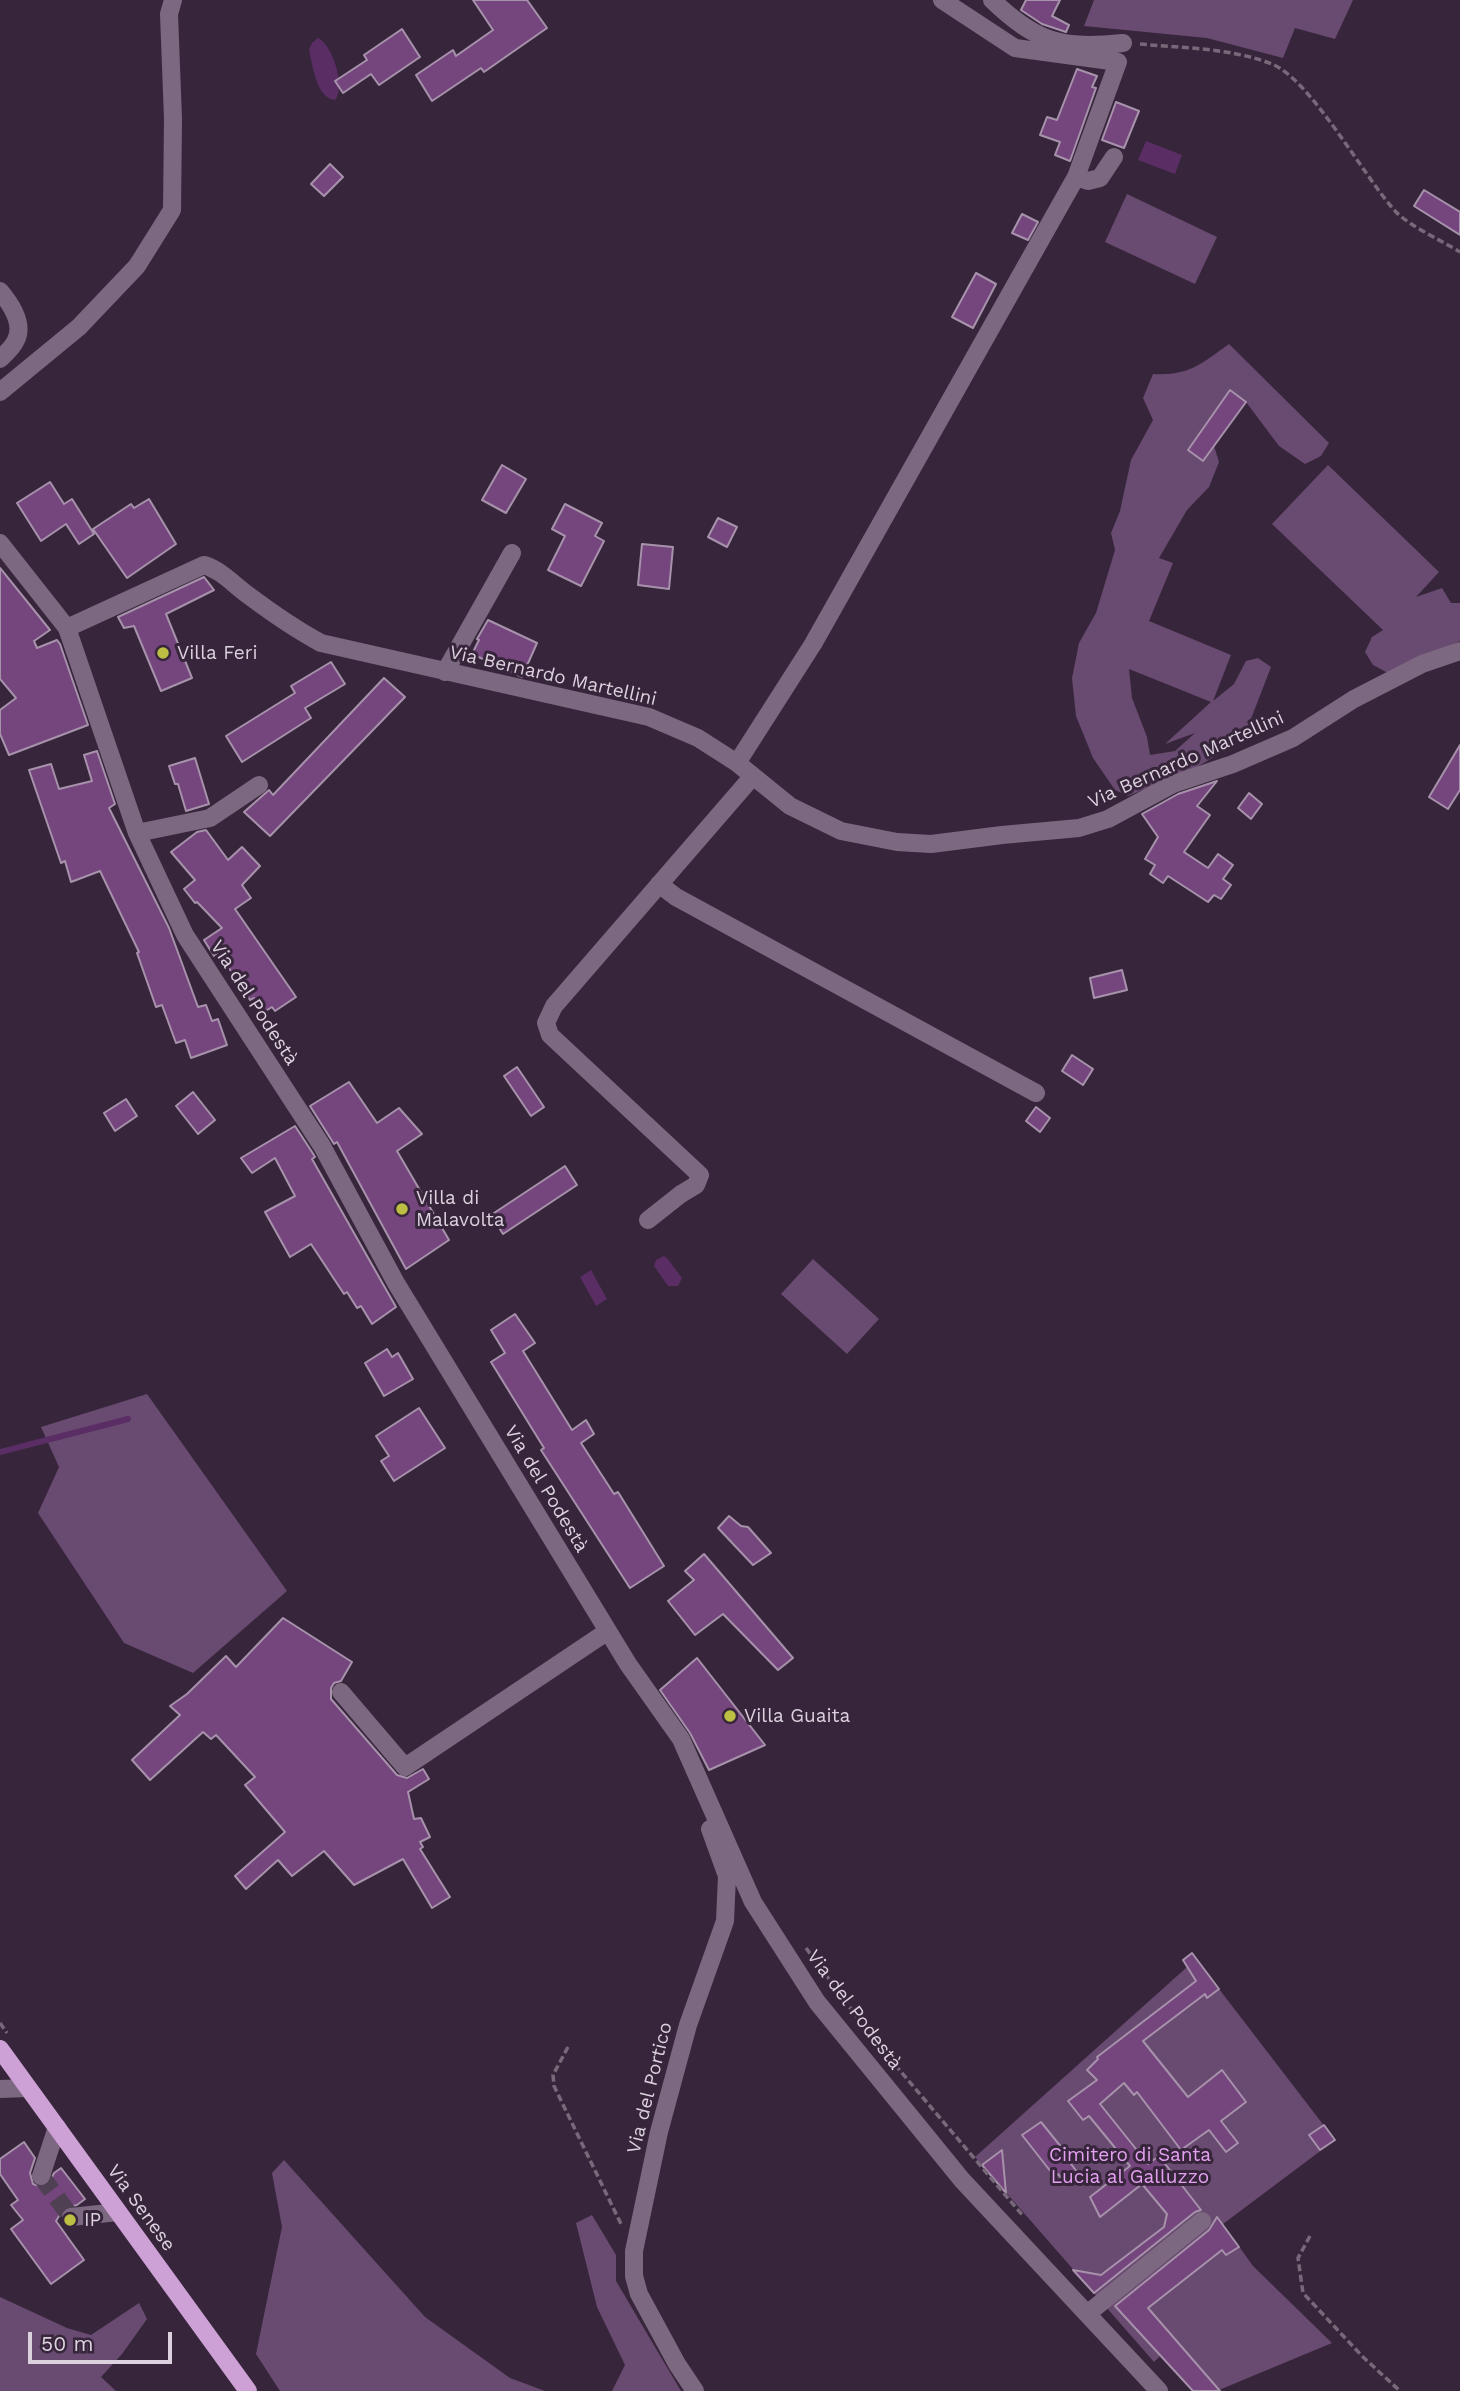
<!DOCTYPE html>
<html>
<head>
<meta charset="utf-8">
<style>
  body { margin:0 }
  #map { position:relative; width:1460px; height:2391px; overflow:hidden; background:#37263b; font-family:"Work Sans",sans-serif }
  canvas { display:block }
  .scale { position:absolute; left:28px; top:2332px; width:144px; height:32px; box-sizing:border-box; border:4px solid #dcd1de; border-top:0; padding-left:9px; font-size:21px; line-height:24px; white-space:nowrap; color:#dcd1de; -webkit-text-stroke:5px #37263b; paint-order:stroke }
</style>
</head>
<body>
<div id="map">
<canvas width="1460" height="2391"></canvas>
<div class="scale">50 m</div>
</div>
<script>
const ctx = document.querySelector('canvas').getContext('2d');
ctx.lineJoin = 'round';
function paint(path, color) { ctx.fillStyle = color; ctx.fill(path, 'evenodd'); }
function strokePath(path, color, width, dash) { ctx.strokeStyle = color; ctx.lineWidth = width; ctx.lineCap = dash ? 'butt' : 'round'; ctx.setLineDash(dash || []); ctx.stroke(path); }
function label(font, color, halo, rows, align = 'center') {
  ctx.font = font + ' "Work Sans",sans-serif'; ctx.lineWidth = 6; ctx.setLineDash([]); ctx.textBaseline = 'middle'; ctx.strokeStyle = halo; ctx.fillStyle = color; for (const [text, x, y, turn = 0] of rows) {
    ctx.save(); ctx.translate(x, y); ctx.rotate((+turn || 0) * Math.PI / 180); ctx.textAlign = isNaN(turn) ? turn : align; if (halo) ctx.strokeText(text, 0, 0); ctx.fillText(text, 0, 0); ctx.restore();
  }
}
paint(new Path2D(`
  M1094,0H1353L1335,39L1295,28L1283,58L1207,38L1084,26Z
  M1127,194L1217,237L1195,284L1105,242Z
  M1229,344L1329,443L1321,456L1305,464L1279,446L1246,402L1231,391L1188,450L1203,461L1214,446L1219,462L1209,487L1187,510L1159,558L1173,563L1149,621L1231,655L1213,701L1234,684L1246,661L1258,658L1271,667L1249,724L1219,754L1195,768L1128,796L1115,790L1093,758L1076,716L1072,678L1079,643L1096,613L1115,550L1111,533L1120,511L1131,460L1153,420L1143,398L1153,374C1189,376 1201,364 1229,344ZM1129,669L1211,702L1165,744L1195,733L1175,751L1150,755L1147,737L1132,698Z
  M1328,465L1439,572L1416,597L1442,588L1451,603H1460V641L1388,673L1373,665L1365,652L1372,637L1383,630L1272,524Z
  M813,1259L879,1319L847,1354L781,1294Z
  M147,1394L287,1591L193,1673L124,1643L38,1513L59,1467L41,1427Z
  M1196,1959L1335,2140L1223,2224L1253,2266L1332,2343L1219,2390L1161,2355L1154,2362L975,2157Z
  M284,2160L425,2317L510,2378L545,2391H280L256,2354L282,2227L272,2173Z
  M592,2215L616,2255V2281L681,2391H612L625,2365L597,2307L576,2223Z
  M0,2297L67,2328L91,2335L139,2303L147,2319L122,2354L101,2377L116,2391H0Z`), '#694a70');
paint(new Path2D(`
  M318,38C333,45 346,88 335,100C316,98 313,66 309,50L312,43Z
  M1146,141L1182,155L1175,174L1138,160Z
  M664,1256L667,1258L682,1278L678,1286H668L654,1266L656,1260Z
  M591,1270L607,1299L596,1306L580,1277Z`), '#5a2d64');
strokePath(new Path2D(`
  M0,1452L128,1419`), '#5a2d64', 6);
const building = new Path2D(`
  M473,0H527L547,28L484,72L481,68L432,101L416,75L453,50L456,56L493,30Z
  M1026,0H1060L1052,16L1069,25L1066,32L1042,24L1021,10Z
  M402,29L420,57L379,85L371,74L343,93L335,81L367,60L364,55Z
  M1077,69L1097,76L1092,87L1096,88L1070,161L1055,155L1060,142L1040,135L1047,117L1057,120Z
  M1116,102L1139,111L1124,148L1102,140Z
  M330,164L343,177L324,196L311,184Z
  M1424,190L1460,212V235L1414,206Z
  M1022,214L1038,222L1028,240L1012,233Z
  M976,273L996,284L973,328L952,317Z
  M1230,390L1246,402L1203,461L1188,450Z
  M502,465L526,479L506,513L482,500Z
  M50,482L64,504L72,499L94,534L79,544L66,524L41,541L17,503Z
  M149,499L176,544L127,578L93,529L131,504L134,508Z
  M565,504L602,523L595,536L604,541L581,586L548,570L565,536L552,529Z
  M718,518L737,527L727,547L708,537Z
  M642,544L673,547L669,589L638,585Z
  M0,568L50,630L34,641L37,648L57,640L60,644L88,725L9,755L0,734V710L16,698L0,679Z
  M204,577L214,590L166,614L192,678L161,691L134,626L124,628L118,617Z
  M488,620L537,643L522,677L472,654L479,640L477,639Z
  M331,662L345,684L305,708L311,718L242,762L226,736L295,693L291,686Z
  M384,678L405,697L270,836L244,812L269,790L273,795Z
  M1460,745V790L1448,809L1429,797Z
  M97,751L115,804L109,808L169,928L198,1007L206,1005L212,1021L218,1019L227,1045L191,1058L185,1040L176,1043L162,1005L156,1007L137,953L139,952L100,871L71,882L65,861L61,863L29,770L51,764L59,789L92,781L84,755Z
  M195,758L209,804L186,811L178,784H175L169,766Z
  M1217,781L1197,806L1210,815L1184,852L1208,868L1218,854L1233,865L1223,879L1231,885L1221,899L1214,895L1208,902L1168,876L1163,883L1150,874L1155,865L1145,859L1158,837L1142,814L1178,794Z
  M1249,793L1262,804L1251,819L1238,808Z
  M206,830L228,860L242,847L260,866L242,885L251,898L235,909L296,997L275,1011L272,1007L264,1012L254,998L250,1000L219,953L214,956L204,940L222,928L197,902L195,903L184,889L195,880L171,852L197,832Z
  M1122,970L1127,990L1094,998L1090,978Z
  M1072,1055L1093,1069L1083,1085L1062,1071Z
  M517,1067L544,1107L531,1116L504,1076Z
  M349,1082L377,1123L399,1108L422,1134L397,1151L449,1240L406,1269L337,1142L334,1144L310,1106Z
  M193,1092L215,1120L198,1134L176,1106Z
  M126,1099L137,1116L115,1131L104,1113Z
  M1036,1107L1050,1118L1040,1132L1026,1121Z
  M295,1126L312,1152L315,1157L312,1159L396,1307L372,1324L361,1306L357,1308L347,1292L344,1294L311,1244L290,1257L265,1212L295,1196L275,1158L252,1173L241,1158Z
  M565,1166L577,1185L503,1234L491,1215Z
  M515,1314L535,1343L523,1351L572,1430L586,1420L594,1434L581,1443L614,1494L618,1492L664,1566L630,1588L541,1450L544,1448L491,1362L505,1353L491,1330Z
  M387,1349L392,1357L398,1353L413,1379L384,1396L365,1363Z
  M419,1408L445,1448L394,1481L381,1461L389,1456L376,1436Z
  M729,1516L741,1526L748,1527L771,1553L753,1565L718,1528Z
  M704,1554L793,1658L778,1670L723,1614L695,1635L668,1601L694,1580L685,1571Z
  M283,1618L352,1662L341,1681L334,1683L331,1688V1699L397,1775L407,1778L423,1769L429,1779L408,1792L414,1819L421,1818L430,1837L420,1842L423,1847L420,1849L450,1897L432,1908L403,1859L354,1885L324,1851L292,1876L278,1860L246,1889L235,1876L285,1832L245,1785L255,1777L216,1735L211,1739L203,1732L150,1780L132,1760L180,1715L170,1706L187,1694L226,1656L236,1667Z
  M697,1658L765,1745L709,1770L690,1733L660,1690Z
  M1192,1953L1219,1989L1207,1998L1205,1994L1143,2041L1188,2097L1222,2070L1246,2102L1221,2121L1238,2143L1226,2152L1209,2130L1181,2150L1137,2092L1134,2095L1124,2083L1100,2104L1148,2164L1159,2156L1201,2210L1195,2212L1094,2293L1073,2270L1101,2275L1164,2227L1167,2214L1142,2184L1100,2217L1090,2197L1130,2166L1089,2116L1083,2120L1068,2101L1097,2080L1087,2070L1098,2059L1097,2057L1196,1981L1183,1960Z
  M1041,2122L1066,2153L1064,2155L1078,2173L1066,2183L1058,2174L1055,2177L1022,2135Z
  M1324,2125L1335,2140L1320,2150L1309,2135Z
  M24,2142L35,2158L30,2173L33,2184L43,2187L48,2185L54,2173L61,2168L85,2199L77,2205L64,2208L56,2221L84,2260L51,2284L11,2229L23,2220L11,2205L18,2200L0,2174V2159Z
  M1002,2150L1006,2193L982,2165Z
  M1217,2217L1239,2247L1226,2255L1222,2250L1148,2308L1220,2391H1193L1115,2306L1209,2230Z`);
paint(building, '#75457e');
strokePath(building, '#a792ab', 2);
strokePath(new Path2D(`
  M41,2176L71,2217`), '#504053', 18, [18, 9]);
strokePath(new Path2D(`
  M1140,44C1183,48 1231,48 1272,64C1311,80 1364,177 1396,212C1411,227 1441,240 1460,252
  M806,1948L874,2040L1024,2217
  M0,2023L7,2033
  M568,2047L553,2075L554,2086L621,2224
  M1310,2236L1298,2258L1303,2293L1363,2357L1400,2391`), '#77697a', 3.5, [7, 3.5]);
strokePath(new Path2D(`
  M992,0C1037,43 1062,49 1123,43
  M1076,177L1088,181L1100,178L1114,157
  M0,291C11,304 25,325 15,342C12,348 5,354 0,359
  M0,392L79,327L137,266L172,210L173,119L169,14L173,0
  M0,543L67,628L137,833L185,935L322,1146L396,1283L628,1664L681,1739L753,1902L817,2002L962,2180L1159,2391
  M67,628L204,565C221,570 233,584 248,595C272,613 295,629 321,643L649,717L698,738L737,763L790,806L841,831L897,842L931,844L1002,835L1079,828L1108,819L1173,784L1233,764L1293,738L1354,699L1422,664L1460,651
  M445,672L512,553
  M737,763L813,644L1076,177L1118,62L1015,48L942,0
  M137,833L210,818L259,785
  M659,884L676,897L1036,1093
  M648,1220L681,1194L696,1185L700,1175L550,1035L546,1023L554,1006L753,776
  M341,1692L405,1767L608,1631
  M0,2089L28,2088
  M41,2176L57,2127
  M71,2217L118,2212
  M1087,2314L1202,2221
  M695,2391L677,2364L639,2294L634,2276V2251L659,2132L688,2025L725,1921L727,1876L710,1829`), '#7d6881', 18);
strokePath(new Path2D(`
  M0,2049L248,2391`), '#cda1d6', 18);
for (const [x, y, r, color] of [
  [163,653,7,"#bcbf43"],
  [402,1209,7,"#bcbf43"],
  [730,1716,7,"#bcbf43"],
  [70,2220,7,"#bcbf43"]
]) { const dot = new Path2D(); dot.arc(x, y, r, 0, 2 * Math.PI); ctx.fillStyle = color; ctx.fill(dot); strokePath(dot, '#37263b', 2.5); }
label('19px', '#dcd1de', '#37263b', [
  ["Villa Feri",177,653],
  ["Villa di",416,1198],
  ["Malavolta",416,1220],
  ["Villa Guaita",744,1716],
  ["IP",84,2220]
], 'left');
label('19px', '#dcd1de', '#37263b', [
  ["Via Bernardo Martellini",553,676,13],
  ["Via Bernardo Martellini",1186,760,-24],
  ["Via del Podestà",254,1003,57],
  ["Via del Podestà",546,1489,59],
  ["Via del Podestà",854,2010,53],
  ["Via del Portico",650,2088,-76],
  ["Via Senese",141,2208,54]
]);
label('19px', '#e5a0f2', '#37263b', [
  ["Cimitero di Santa",1130,2155],
  ["Lucia al Galluzzo",1130,2177]
]);
</script>
</body>
</html>
